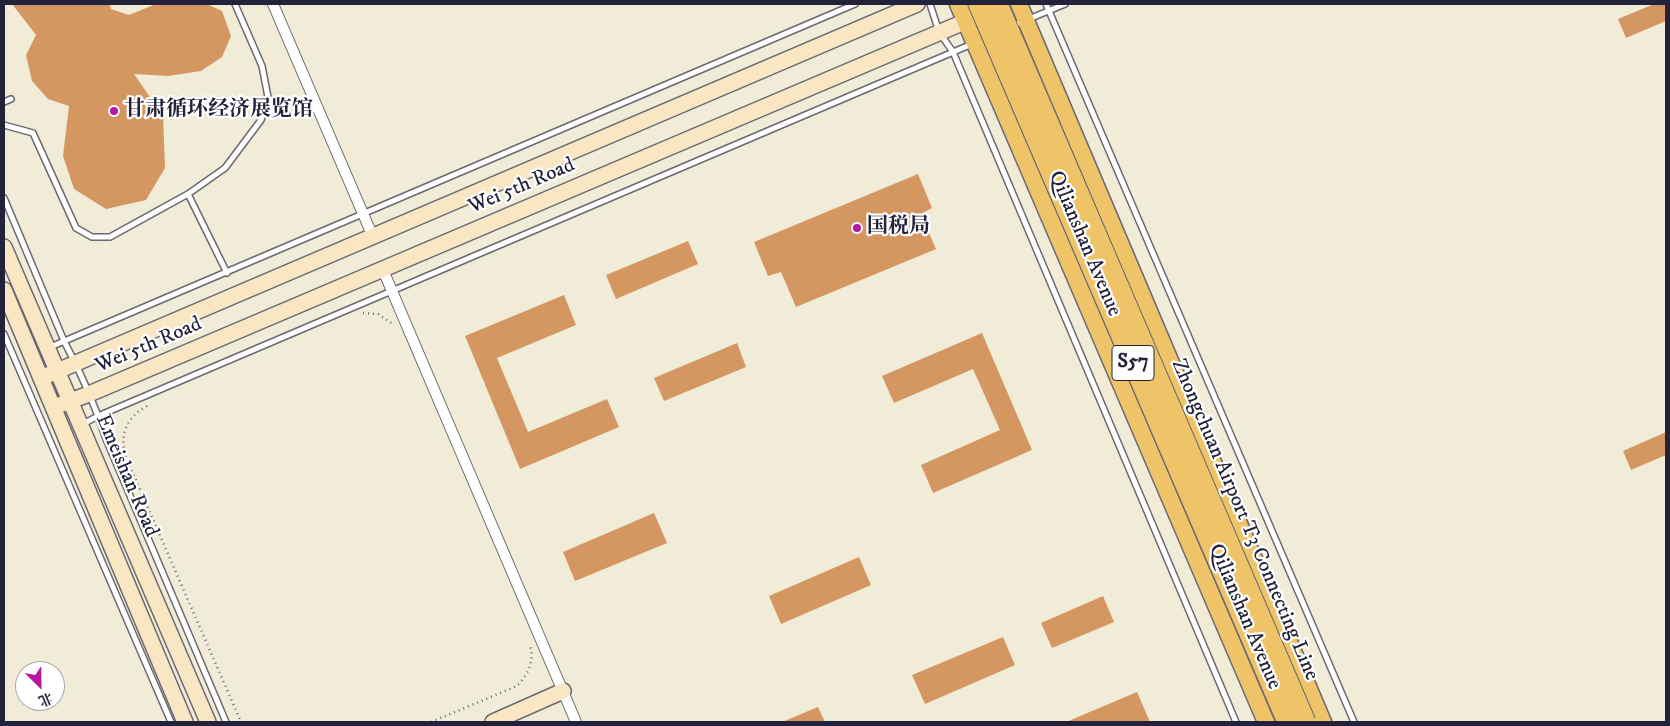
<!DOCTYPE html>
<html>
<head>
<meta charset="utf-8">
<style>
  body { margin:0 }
  #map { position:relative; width:1670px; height:726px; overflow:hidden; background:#f0ecd7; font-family:"IM FELL DW Pica","Noto Serif SC",serif }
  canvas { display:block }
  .frame { position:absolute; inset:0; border:5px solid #22223b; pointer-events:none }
  .north { position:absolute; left:15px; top:661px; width:50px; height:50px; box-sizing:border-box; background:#fff; border:1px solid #a7a7b1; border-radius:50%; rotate:157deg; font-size:14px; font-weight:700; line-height:20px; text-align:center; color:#22223b }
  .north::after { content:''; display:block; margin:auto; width:18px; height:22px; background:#b5179e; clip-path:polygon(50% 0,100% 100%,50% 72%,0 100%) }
</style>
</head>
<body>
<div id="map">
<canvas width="1670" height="726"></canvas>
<div class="frame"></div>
<div class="north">北</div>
</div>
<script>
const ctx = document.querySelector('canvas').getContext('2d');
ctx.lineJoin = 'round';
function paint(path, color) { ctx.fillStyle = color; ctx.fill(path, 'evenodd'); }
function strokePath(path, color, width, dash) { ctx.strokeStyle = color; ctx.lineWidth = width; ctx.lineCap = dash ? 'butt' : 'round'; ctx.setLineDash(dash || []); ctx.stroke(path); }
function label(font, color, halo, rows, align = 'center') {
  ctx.font = font + ' "IM FELL DW Pica","Noto Serif SC",serif'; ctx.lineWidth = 4.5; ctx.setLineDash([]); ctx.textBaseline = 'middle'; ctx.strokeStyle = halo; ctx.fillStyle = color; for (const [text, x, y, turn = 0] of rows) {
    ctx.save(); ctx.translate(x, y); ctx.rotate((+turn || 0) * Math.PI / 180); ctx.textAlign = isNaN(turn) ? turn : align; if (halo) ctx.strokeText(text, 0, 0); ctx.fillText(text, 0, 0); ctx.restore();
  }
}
paint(new Path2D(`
  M12,4H110L111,9L129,15L156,4H207L222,11L231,36L222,57L201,71L168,76L134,74L163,116L165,168L146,200L106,209L74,189L63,156L69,106L48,99L32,81L26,55L36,35Z
  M1654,4H1666V21L1626,38L1618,19Z
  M918,174L932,208L921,214L936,249L796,307L781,272L768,276L754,242Z
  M688,241L698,264L616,299L606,275Z
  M564,295L576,325L497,358L528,432L607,399L619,427L520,469L465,336Z
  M982,333L1032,450L933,493L921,465L1000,430L973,369L894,403L882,376Z
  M737,343L746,367L664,401L654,378Z
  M1666,432V455L1631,470L1623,451Z
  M654,513L667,543L575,581L563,552Z
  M859,557L871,585L781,624L769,596Z
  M1103,596L1114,622L1052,648L1041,623Z
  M1003,637L1015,665L925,704L912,675Z
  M1137,692L1150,722H1066Z
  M818,707L825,722H782Z`), '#d59761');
const lane = new Path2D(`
  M930,4L939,32L953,52L1236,722
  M1046,4L1354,722
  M1012,26L1065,4
  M4,102L11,99
  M4,125L33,133L76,228L92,237H110L188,194L225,168L261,120L268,97L262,66L235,4
  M188,194L227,273
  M4,198L64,341C81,373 95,405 106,439L226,722
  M4,334L171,722
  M48,348L855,4
  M81,425L98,416L972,44`);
const street = new Path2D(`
  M273,4L373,237
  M383,270L576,722`);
const secondary = new Path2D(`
  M4,247L208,722
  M4,290L185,722
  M41,378L917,4
  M54,407L89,394L976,17
  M493,722L563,691`);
const primary = new Path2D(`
  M958,4L1266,722
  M1019,4L1323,722`);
strokePath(lane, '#6a6972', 8);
strokePath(street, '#6a6972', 12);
strokePath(secondary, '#6a6972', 18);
strokePath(primary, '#6a6972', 19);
strokePath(new Path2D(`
  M363,313L378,314L394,325
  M147,406C127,417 120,433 125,455L241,722
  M431,722L517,686C528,674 535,661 530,645`), '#6a6972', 2.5, [1, 4]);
strokePath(lane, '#fff', 5);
strokePath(street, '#fff', 10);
strokePath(secondary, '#f9e7c3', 15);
strokePath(primary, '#efc469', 16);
const highwayBridge = new Path2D(`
  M978,4L1287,722
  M998,4L1306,722`);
strokePath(highwayBridge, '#6a6972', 21, []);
strokePath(highwayBridge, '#efc469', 19);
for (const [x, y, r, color] of [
  [114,111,5,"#b5179e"],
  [857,228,5,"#b5179e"]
]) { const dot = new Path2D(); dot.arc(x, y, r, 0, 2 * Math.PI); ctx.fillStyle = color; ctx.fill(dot); strokePath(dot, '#fff', 2); }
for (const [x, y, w] of [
  [1133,363,42]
]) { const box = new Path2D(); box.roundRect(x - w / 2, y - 17.5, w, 35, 4); ctx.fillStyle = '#fff'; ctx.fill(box); strokePath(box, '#22223b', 1); }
label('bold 20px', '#22223b', null, [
  ["S57",1133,363]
]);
label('bold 21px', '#22223b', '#fff', [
  ["甘肃循环经济展览馆",124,111],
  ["国税局",867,228]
], 'left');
label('21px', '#22223b', '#fff', [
  ["Wei 5th Road",522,187,-23],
  ["Qilianshan Avenue",1084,244,67],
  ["Wei 5th Road",149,346,-23],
  ["Emeishan Road",126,476,67],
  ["Zhongchuan Airport T3 Connecting Line",1244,520,67],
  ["Qilianshan Avenue",1244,617,67]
]);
</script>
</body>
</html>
